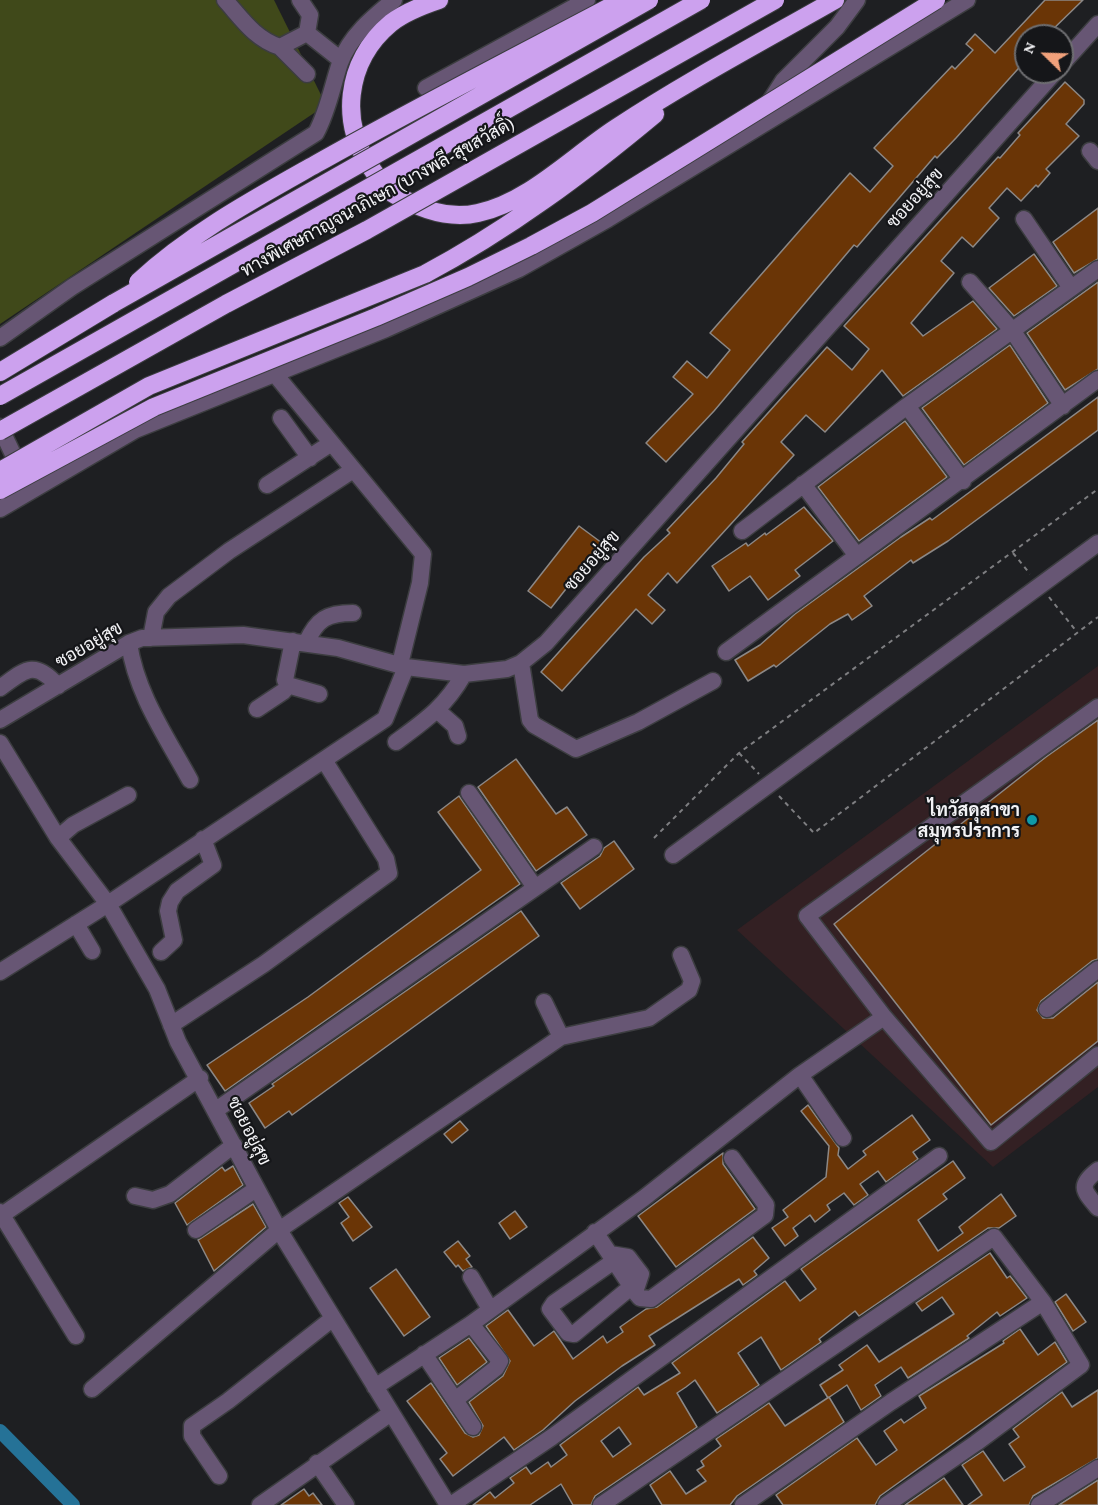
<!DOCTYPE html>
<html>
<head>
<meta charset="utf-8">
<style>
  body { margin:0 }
  #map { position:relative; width:1098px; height:1505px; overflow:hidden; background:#1e1f22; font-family:"Crimson Pro",serif }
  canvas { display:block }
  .north { position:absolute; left:1014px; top:24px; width:60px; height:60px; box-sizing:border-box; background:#151619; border:2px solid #6e6e71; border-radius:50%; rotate:293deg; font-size:16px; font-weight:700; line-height:24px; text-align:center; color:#f3f3f6 }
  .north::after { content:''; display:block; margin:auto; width:21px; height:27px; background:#f1a17b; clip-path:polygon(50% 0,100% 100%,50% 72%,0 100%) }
</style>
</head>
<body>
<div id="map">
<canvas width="1098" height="1505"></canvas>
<div class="north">N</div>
</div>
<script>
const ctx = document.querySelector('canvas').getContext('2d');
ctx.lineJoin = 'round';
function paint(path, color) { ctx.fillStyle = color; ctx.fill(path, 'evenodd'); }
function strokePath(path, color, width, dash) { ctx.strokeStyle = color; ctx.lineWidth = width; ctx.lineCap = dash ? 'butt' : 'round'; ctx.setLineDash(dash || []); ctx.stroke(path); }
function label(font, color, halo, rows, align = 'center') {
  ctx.font = font + ' "Crimson Pro",Sarabun,serif'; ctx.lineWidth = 4.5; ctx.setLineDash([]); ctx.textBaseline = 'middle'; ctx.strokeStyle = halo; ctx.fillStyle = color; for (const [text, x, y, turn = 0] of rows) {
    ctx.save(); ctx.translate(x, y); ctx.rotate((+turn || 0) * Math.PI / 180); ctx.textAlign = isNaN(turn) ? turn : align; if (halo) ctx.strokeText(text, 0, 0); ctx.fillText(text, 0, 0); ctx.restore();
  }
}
paint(new Path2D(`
  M1098,666V1087L993,1167L737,930Z`), '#332023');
paint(new Path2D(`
  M0,0H274L326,105L0,324Z`), '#40491a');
strokePath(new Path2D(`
  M0,1431L73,1505`), '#257297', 14);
const building = new Path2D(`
  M1045,0H1083L1046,36H1026V60L956,138L937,158L935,156L857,247L854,245L714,411L666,462L646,443L693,394L673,377L687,361L707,378L730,350L710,333L850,173L870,192L893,166L874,148L952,66L955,69L973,50L966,44L975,34L995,53Z
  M1065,82L1084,100V104L1066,124L1079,136L1046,169L1050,173L1038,187L1036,185L1021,201L1007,188L989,208L999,218L973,247L962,237L941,261L954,273L911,323L923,336L973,301L997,329L903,396L882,370L825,432L806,415L781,442L794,455L677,583L668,573L648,595L665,610L652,624L636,609L562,691L541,672L644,557L670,533L667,530L716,478L744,444L742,442L827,347L852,370L869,349L844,326L998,157L1000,158L1020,135L1018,133Z
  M1098,208V259L1074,273L1053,242Z
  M1034,254L1057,286L1014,316L989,288Z
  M1098,282V369L1065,390L1027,333Z
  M1010,345L1048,403L964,465L922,408Z
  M1098,397V430L948,541L913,563L911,560L864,596L872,606L852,620L848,614L830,624L776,667L774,665L748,681L735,660L760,645L795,614L901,537L930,518L932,520Z
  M905,421L947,477L859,541L818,487Z
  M804,507L833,541L795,570L800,576L768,600L750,576L729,591L712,566L746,543L748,546L765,533L766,535Z
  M579,526L602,543L551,608L528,591Z
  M1098,720V959L1092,961L1041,1001L1037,1010L1043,1018H1053L1098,982V1041L991,1125L834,924L1046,757Z
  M516,759L556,814L567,807L587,835L536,871L478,787Z
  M459,796L520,884L225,1091L207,1065L308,997L481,870L438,812Z
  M614,841L634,869L580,909L561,883L600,856L604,848Z
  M521,911L539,936L292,1115L289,1111L265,1128L249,1103L274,1086L272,1084Z
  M808,1105L839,1148L838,1155L848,1169L866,1155L863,1151L912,1115L930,1140L913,1152L918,1159L886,1182L878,1171L860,1184L868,1195L854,1205L844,1193L827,1205L830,1210L815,1222L810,1215L793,1228L798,1236L785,1246L772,1228L788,1217L783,1210L826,1177L829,1146L801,1111Z
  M460,1121L468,1130L452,1143L444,1134Z
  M723,1153V1164L755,1209L676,1267L638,1216Z
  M953,1161L965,1178L943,1194L947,1199L918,1220L938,1251L963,1233L959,1227L1001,1194L1016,1216L999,1228H988L859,1316L855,1311L819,1339L821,1342L781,1370L761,1337L738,1353L759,1385L717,1413L695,1380L686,1387L677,1393L697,1427L595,1496L591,1505H573L561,1484L530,1505H473L490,1492L495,1498L514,1483L510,1478L526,1467L531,1474L548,1462L551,1467L567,1455L560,1445L638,1387L644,1395L680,1373L672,1363L785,1281L800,1301L816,1289L801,1269ZM619,1427L631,1444L613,1457L601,1441Z
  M233,1166L243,1185L187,1225L175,1203L222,1167L225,1171Z
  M348,1197L372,1227L353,1241L341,1223L349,1217L339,1203Z
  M253,1204L266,1227L214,1271L198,1240Z
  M515,1211L527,1227L510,1239L499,1223Z
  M753,1237L769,1258L754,1271L757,1275L743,1285L739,1279L649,1336L655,1345L622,1366L575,1401L543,1430L514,1450L504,1437L453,1476L440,1459L447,1453L407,1401L431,1383L465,1433L473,1437L479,1435L483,1426L469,1402L503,1376L510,1361L486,1326L508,1310L534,1346L554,1331L573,1359L603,1336L607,1343L623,1332L620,1327L646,1309L657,1307Z
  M458,1241L470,1256L466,1259L472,1267L463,1271L458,1265L456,1267L444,1252Z
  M990,1253L1007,1278L1010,1276L1027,1298L1000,1316L997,1312L967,1336L969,1338L908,1378L901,1367L875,1385L881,1396L861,1410L847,1385L828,1398L820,1385L843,1370L839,1365L867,1345L879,1362L954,1314L942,1297L922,1311L916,1303Z
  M396,1269L430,1317L404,1336L370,1288Z
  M1066,1294L1086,1322L1073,1331L1055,1302Z
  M1020,1329L1038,1355L1055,1342L1067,1362L880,1496L875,1505H783L776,1495L857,1438L876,1465L897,1450L884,1431L901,1419L904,1423L926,1408L919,1396L1004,1343L1003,1341Z
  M469,1338L487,1362L457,1385L439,1358Z
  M1098,1390V1458L1033,1496L1029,1505H968L982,1495L962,1465L983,1451L1004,1481L1025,1467L1009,1444L1019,1437L1013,1429L1062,1392L1072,1407Z
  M829,1397L844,1422L737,1496L730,1505H662L650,1485L670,1471L686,1494L706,1481L697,1470L704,1466L701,1461L721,1446L716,1439L769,1403L785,1426Z
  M944,1478L963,1505H905Z
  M1098,1480V1505H1059Z
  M304,1489L309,1496L313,1493L322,1505H281Z`);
paint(building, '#6a3506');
strokePath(building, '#8c8886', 1.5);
const minor = new Path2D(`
  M225,0C242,19 255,39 280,47L307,33L341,60
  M300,0L310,15L307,33
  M280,47L307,74
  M1062,64L1098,24
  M426,88L587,0
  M767,106L783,81L837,27L857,0
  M1090,151L1098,161
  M1024,219L1071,288
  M970,282L1012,330L1063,406
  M0,338L72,287L316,133C328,111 332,87 340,63C350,36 373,17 394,0
  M274,373L423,554L420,583L400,664
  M907,406L963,481
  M281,418L310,458
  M0,427L22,473
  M803,484L857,556L1098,379
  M267,485L330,444
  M0,509L135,430L386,329L519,269L608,219L967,0
  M742,531L907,406L1098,269
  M151,638L156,612L169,596L229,551L353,470
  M129,643C136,693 166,736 190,780
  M306,643C317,619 327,613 353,613
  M726,652L857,556
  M521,663L530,720L534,725L576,749L638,722L713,681
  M285,680L293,641
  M291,686L319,694
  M0,688C25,670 34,659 58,686
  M1098,707L807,916L884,1017L991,1142L1098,1055
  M257,709L284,691
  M438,711L455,726L458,736
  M0,720L129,643L142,638L243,635L338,648L406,667L464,674L507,669L521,663L546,643L1055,72
  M396,742C426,720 445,707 464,674
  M0,743L58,838L108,904L157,989L178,1042L279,1230L448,1505
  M469,793L534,886
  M58,838L73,825L128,795
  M673,855L1098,543
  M76,924L92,951
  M161,952L174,940L168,911L170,902L177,891L213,865L203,839
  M0,972L108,904L385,719L406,667
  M544,1002L561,1037L649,1018L689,990L692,981L681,955
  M1047,1009L1098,969
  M171,1025L264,964L389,873L386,859L324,760
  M800,1075L843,1138
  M216,1110L594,847
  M1098,1170C1077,1186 1084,1191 1098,1208
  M135,1196L153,1200L170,1194L234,1145
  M0,1212L76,1336
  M2,1215L200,1078
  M196,1230L256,1189
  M595,1232L635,1292L640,1298L651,1299L765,1215L766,1205L732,1158
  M610,1254L628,1257L641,1274L635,1292
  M614,1261L554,1303L550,1309L568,1333L574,1334L631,1287
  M471,1277L490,1309
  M424,1354L473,1427
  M375,1387L471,1324L644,1198L800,1075L884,1017
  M92,1389L279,1230L561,1037
  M455,1400L496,1368L500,1361L471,1324
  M317,1463L346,1505
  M219,1476L192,1436V1426L228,1401L332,1319
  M260,1505L391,1413
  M451,1505L552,1437L939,1156
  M601,1505L994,1237L1043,1302L1081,1365L976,1443L886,1505
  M743,1505L891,1402L1043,1302
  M1039,1505L1098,1468`);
const highway = new Path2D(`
  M439,0C424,5 404,13 391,23C345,61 338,126 374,172C379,179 385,189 392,193C398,197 405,200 412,203C432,213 456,218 478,213C529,202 573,156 616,128C686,82 761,42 835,0
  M425,274C508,230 583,174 655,114
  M0,372L114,303`);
strokePath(minor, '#3c3d40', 19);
strokePath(highway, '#3c3d40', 20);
strokePath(new Path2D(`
  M1013,553L1030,574
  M1049,597L1077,632
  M739,753L759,774
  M779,796L814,833L1098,617
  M654,838L739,753L1098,489`), '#7e7e81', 2, [4.5, 4.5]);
strokePath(minor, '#675674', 16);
strokePath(highway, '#cca1ee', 18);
const highwayBridge = new Path2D(`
  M138,282C191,233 254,199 316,164C417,107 521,54 623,0
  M114,303L649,0
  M0,396L701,0
  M0,431L226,304L367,230L775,0
  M0,471L149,386L425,274
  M0,490L154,407L376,317L468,277L531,246L592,213L936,0`);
strokePath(highwayBridge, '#3c3d40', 20, []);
strokePath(highwayBridge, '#cca1ee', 18);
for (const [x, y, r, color] of [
  [1032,820,6,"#0f9aa8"]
]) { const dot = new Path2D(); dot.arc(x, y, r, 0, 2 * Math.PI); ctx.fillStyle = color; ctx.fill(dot); strokePath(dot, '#151619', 2); }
label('18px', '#f3f3f6', '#151619', [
  ["ทางพิเศษกาญจนาภิเษก (บางพลี-สุขสวัสดิ์)",378,197,-29],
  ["ซอยอยู่สุข",915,198,-48],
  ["ซอยอยู่สุข",592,561,-49],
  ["ซอยอยู่สุข",89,645,-30],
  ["ซอยอยู่สุข",249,1131,63]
]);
label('bold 18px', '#f3f3f6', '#151619', [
  ["ไทวัสดุสาขา",1020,810],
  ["สมุทรปราการ",1020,831]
], 'right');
</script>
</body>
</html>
